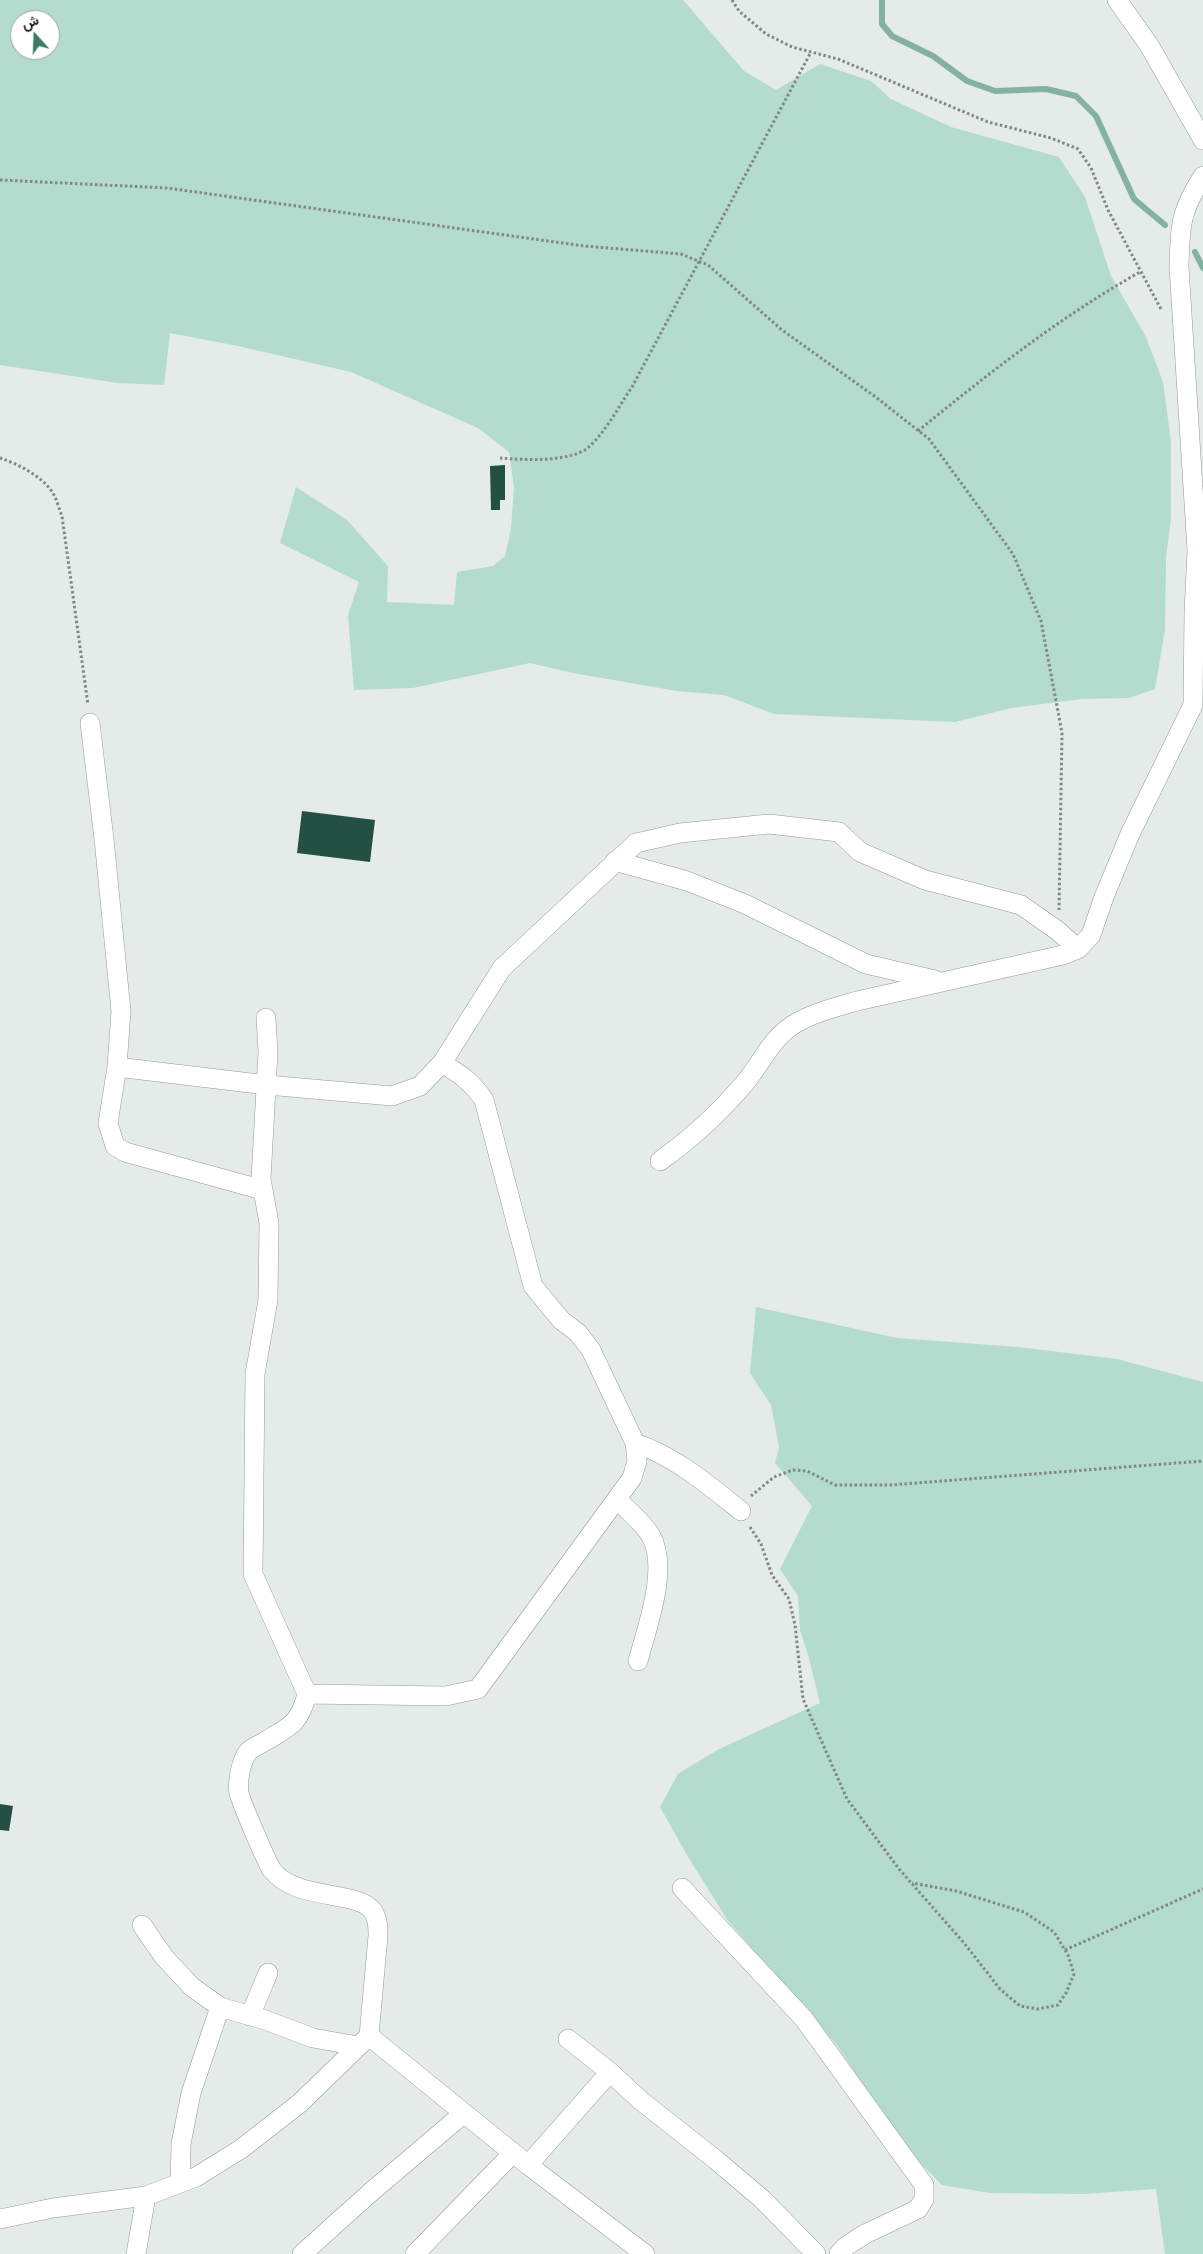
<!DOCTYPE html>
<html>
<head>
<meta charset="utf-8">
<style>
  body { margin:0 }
  #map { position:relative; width:1203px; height:2254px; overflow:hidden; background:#e4ebe8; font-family:"Playfair Display",Vazirmatn,serif }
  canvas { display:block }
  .north { position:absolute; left:10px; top:10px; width:50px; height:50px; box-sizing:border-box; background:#fff; border:1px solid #a0a1a1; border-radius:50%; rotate:340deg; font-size:14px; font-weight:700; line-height:20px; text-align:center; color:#121413 }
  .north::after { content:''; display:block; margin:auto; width:18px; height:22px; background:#3b7b6a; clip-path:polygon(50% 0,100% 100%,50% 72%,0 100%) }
</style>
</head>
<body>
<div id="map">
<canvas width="1203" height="2254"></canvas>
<div class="north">ش</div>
</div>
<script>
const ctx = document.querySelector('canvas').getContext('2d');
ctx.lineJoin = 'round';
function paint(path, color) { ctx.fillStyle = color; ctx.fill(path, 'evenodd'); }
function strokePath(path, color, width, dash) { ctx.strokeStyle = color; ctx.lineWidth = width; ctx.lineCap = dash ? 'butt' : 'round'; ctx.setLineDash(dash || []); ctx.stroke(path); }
paint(new Path2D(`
  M0,0H683L744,71L776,90L820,64L871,81L891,99L951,127L1059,157L1085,197L1111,276L1146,337L1163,382L1171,442V518L1166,558L1165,629L1155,689L1129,698L1082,699L1011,708L955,722L774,714L724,695L677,691L573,673L530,663L413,688L354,690L348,615L359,582L280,543L296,487L347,520L388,566L387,602L454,605L457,572L493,566L505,556L511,529L514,487L509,452L478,428L351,372L238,346L170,333L164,385L118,383L0,365ZM20,20H50V50H20Z
  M756,1307L897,1338L1018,1347L1117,1359L1203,1382V2254H1165L1156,2189L1083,2194L990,2193L942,2185L907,2150L836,2044L728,1921L687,1855L660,1807L678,1774L719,1749L820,1703L809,1658L800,1630L798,1596L780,1569L812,1506L775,1463L779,1447L771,1405L750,1373Z`), '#b3dbce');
strokePath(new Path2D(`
  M882,0V24L892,36L933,56L967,81L995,91L1046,89L1076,96L1096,116L1134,199L1165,225
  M1195,252L1203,268`), '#83b1a2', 6);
paint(new Path2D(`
  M505,465V500H500V510H491L490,466Z
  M302,811L375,820L370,862L297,853Z
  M0,1804L13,1806L9,1831L0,1830Z`), '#244f43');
const minor = new Path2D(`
  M1117,0L1149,45L1203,140
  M90,723L104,839L121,1011L117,1067L108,1123L115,1146L125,1152L263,1190
  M615,861L687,881L745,904L866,964L935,980
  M266,1018L268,1052L261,1179L269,1223L268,1300L255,1374L253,1574L307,1694C299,1725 290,1726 264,1742C259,1745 251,1748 248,1752C241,1761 237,1782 239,1793C241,1802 267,1863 272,1870C296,1901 356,1890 372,1910C378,1918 378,1927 378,1936L369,2036
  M117,1067L267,1085L392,1096L420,1086L442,1063L502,968L636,843L680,833L769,824L839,832L860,852L925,880L1021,905L1058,931L1078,949
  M660,1161C691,1139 720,1112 744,1084C760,1065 771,1039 793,1025C812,1013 836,1007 857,1001L1063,955L1078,949L1091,935L1104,897L1130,834L1193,705L1194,613L1197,550L1179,267C1180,226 1180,212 1203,176
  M635,1443C676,1457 707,1484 741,1511
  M617,1499C628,1511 643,1522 651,1536C669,1569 647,1627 638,1661
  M307,1694L446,1696L478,1689L632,1478L637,1461L635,1443L591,1350L578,1333L561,1320L533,1286L484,1100C472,1082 460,1074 442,1063
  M682,1888L804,2019L924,2185V2199L918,2209L865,2234L845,2247L839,2254
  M142,1925L164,1957L192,1987L220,2007L265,2020L313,2038L358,2046
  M250,2016L268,1973
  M568,2039L610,2072L640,2100L716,2160L762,2199L816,2254
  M528,2165L610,2072
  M180,2183L181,2144L191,2093L220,2007
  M0,2219L53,2208L146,2196L196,2177L241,2149L300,2103L369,2036L528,2165L645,2254
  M136,2254L146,2196
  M302,2254L371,2192L463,2114
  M415,2254L513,2153`);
strokePath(minor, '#949a97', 20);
strokePath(new Path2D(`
  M732,0L739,11L766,34L792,47L838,59L988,122L1051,138L1078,149L1091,168L1108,210L1162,311
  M0,180L167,188L584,246L681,254L708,265L782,330L877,398L929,439L1013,554L1041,621L1062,733L1059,910
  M918,431C989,373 1060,317 1140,272
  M0,458C18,464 42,476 53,493C57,500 59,509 62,516L88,705
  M500,458C524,460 574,463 591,445C608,428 619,406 632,387L811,52
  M751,1496L774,1477L793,1470L807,1471L835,1485H890L1203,1461
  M750,1527L761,1544L772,1575L789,1599L795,1625L803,1699L847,1799L899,1869L964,1943L1000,1989L1020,2006L1038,2009L1058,2005L1066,1993L1074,1974L1068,1955L1054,1932L1024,1912L956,1891L912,1883
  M1065,1950L1203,1889`), '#828785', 3, [2.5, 2.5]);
strokePath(minor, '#fff', 19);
</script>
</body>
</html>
